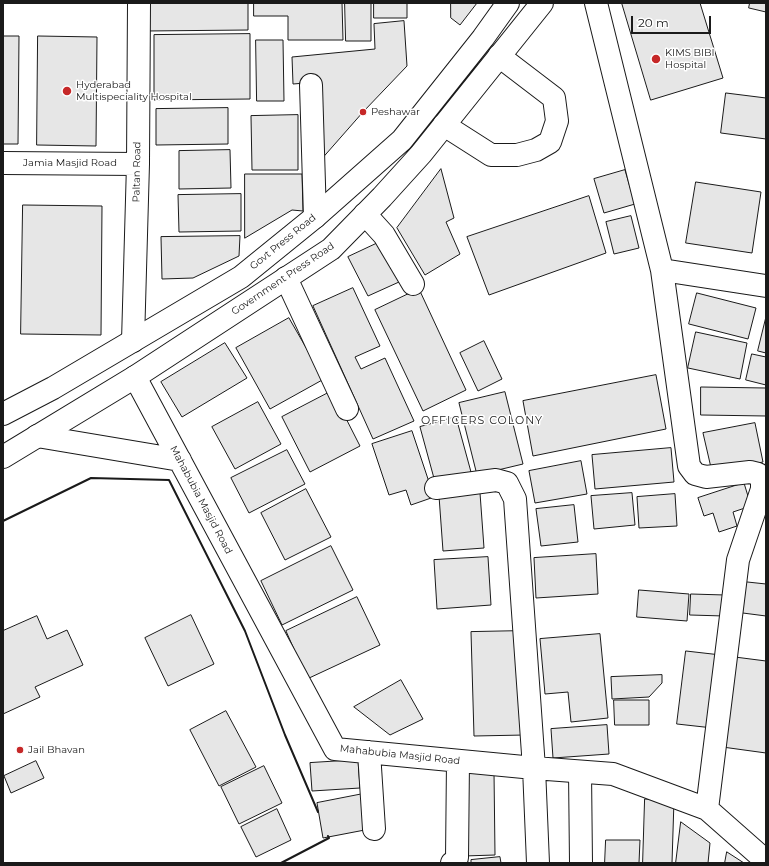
<!DOCTYPE html>
<html>
<head>
<meta charset="utf-8">
<style>
  body { margin:0 }
  #map { position:relative; width:769px; height:866px; overflow:hidden; background:#fff; font-family:Montserrat,sans-serif }
  canvas { display:block }
  .frame { position:absolute; inset:0; border:4px solid #1a1a1a; pointer-events:none }
  .scale { position:absolute; left:631px; top:16px; width:80px; height:18px; box-sizing:border-box; border:2px solid #1a1a1a; border-top:0; padding-left:5px; font-size:12px; line-height:14px; white-space:nowrap; color:#1a1a1a; -webkit-text-stroke:3px #fff; paint-order:stroke }
</style>
</head>
<body>
<div id="map">
<canvas width="769" height="866"></canvas>
<div class="frame"></div>
<div class="scale">20 m</div>
</div>
<script>
const ctx = document.querySelector('canvas').getContext('2d');
ctx.lineJoin = 'round';
function paint(path, color) { ctx.fillStyle = color; ctx.fill(path, 'evenodd'); }
function strokePath(path, color, width, dash) { ctx.strokeStyle = color; ctx.lineWidth = width; ctx.lineCap = dash ? 'butt' : 'round'; ctx.setLineDash(dash || []); ctx.stroke(path); }
function label(font, color, halo, rows, align = 'center') {
  ctx.font = font + ' Montserrat,sans-serif'; ctx.lineWidth = 3; ctx.setLineDash([]); ctx.textBaseline = 'middle'; ctx.strokeStyle = halo; ctx.fillStyle = color; for (const [text, x, y, turn = 0] of rows) {
    ctx.save(); ctx.translate(x, y); ctx.rotate((+turn || 0) * Math.PI / 180); ctx.textAlign = isNaN(turn) ? turn : align; if (halo) ctx.strokeText(text, 0, 0); ctx.fillText(text, 0, 0); ctx.restore();
  }
}
const building = new Path2D(`
  M146,3H248V30L146,31Z
  M254,3H342L343,40H288V16H254Z
  M345,3H371V41H346Z
  M374,3H407V18H374Z
  M451,3H477L460,25L451,18Z
  M622,3H700L723,78L651,100Z
  M750,3H766V12L749,8Z
  M404,21L407,66L363,112L319,162L318,82L293,84L292,57L375,49L374,24Z
  M250,34V99L154,100V35Z
  M3,36H19L18,144H3Z
  M38,36L97,37L96,146L37,145Z
  M256,40H283L284,101H257Z
  M726,93L766,98V139L721,133Z
  M228,108V144L156,145V109Z
  M298,115V170H252L251,116Z
  M230,150L231,188L179,189V151Z
  M441,169L454,218L446,222L460,254L425,275L397,228Z
  M625,170L635,204L604,213L594,179Z
  M245,174H302L303,211L292,210L245,238Z
  M696,182L761,192L752,253L686,243Z
  M241,194V231L179,232L178,195Z
  M589,196L606,253L489,295L467,237Z
  M23,205L102,206L101,335L21,334Z
  M631,216L639,248L614,254L606,222Z
  M240,236L239,256L193,278L162,279L161,237Z
  M380,242L399,282L368,296L348,257Z
  M353,288L380,346L355,357L361,369L385,358L414,421L373,439L313,306Z
  M419,289L466,390L423,411L375,310Z
  M697,293L756,308L748,339L689,324Z
  M766,317V353L758,351Z
  M289,318L324,379L270,409L236,348Z
  M696,332L747,343L740,379L688,368Z
  M484,341L502,379L478,391L460,353Z
  M225,343L247,378L182,417L161,382Z
  M752,354L766,357V385L746,380Z
  M656,375L666,429L533,456L523,401Z
  M701,387L766,388V416L701,415Z
  M332,391L360,446L310,472L282,417Z
  M505,392L523,464L477,475L459,403Z
  M258,402L281,444L235,469L212,427Z
  M456,417L471,472L435,482L420,427Z
  M755,423L763,462L712,472L703,433Z
  M412,431L434,497L411,505L406,490L389,495L372,444Z
  M671,448L674,482L595,489L592,455Z
  M287,450L305,484L249,513L231,478Z
  M581,461L587,494L535,503L529,471Z
  M744,483L751,506L733,512L737,526L719,532L713,513L704,516L698,498Z
  M306,489L331,537L285,560L261,513Z
  M480,493L484,548L443,551L439,496Z
  M632,493L635,525L594,529L591,496Z
  M675,494L677,526L639,528L637,497Z
  M574,505L578,542L541,546L536,509Z
  M331,546L353,590L282,625L261,581Z
  M596,554L598,594L536,598L534,558Z
  M488,557L491,605L437,609L434,560Z
  M738,581L766,584V616L735,612Z
  M639,590L689,594L687,621L637,617Z
  M691,594L725,595L724,616L690,615Z
  M357,597L380,645L307,679L286,631Z
  M191,615L214,664L168,686L145,638Z
  M37,616L47,639L67,630L83,665L35,687L40,697L3,714V631Z
  M522,631L525,735L474,736L471,632Z
  M600,634L608,718L571,722L568,692L545,694L540,639Z
  M686,651L721,655L713,728L677,724Z
  M727,656L766,661V753L715,746Z
  M662,675V683L649,697L612,699L611,677Z
  M401,680L423,719L390,735L354,707Z
  M614,700H649V725H615Z
  M226,711L256,767L219,786L190,730Z
  M607,725L609,754L553,758L551,729Z
  M358,760L360,788L312,791L310,763Z
  M36,761L44,778L11,793L4,776Z
  M264,766L282,803L239,824L221,787Z
  M463,772H494L495,855L464,856Z
  M363,794L370,829L323,838L317,803Z
  M645,799L674,800L672,863H643Z
  M277,809L291,840L256,857L241,827Z
  M681,822L710,843L708,863H676Z
  M606,840H640L639,863H605Z
  M727,852L744,863H725Z
  M500,857L501,863H471V860Z`);
paint(building, '#e6e6e6');
strokePath(building, '#1a1a1a', 1);
const minor = new Path2D(`
  M596,3L662,270L689,466L695,474L706,477L750,472L758,474L762,480V489L738,560L707,809
  M311,85L315,217
  M444,125L491,155H517L536,150L550,142L557,121L554,98L499,56
  M3,163L138,164
  M365,214L384,235L413,284
  M662,270L766,286
  M286,278L347,409
  M133,341L138,164L139,3
  M135,377L335,749L534,768L613,774L707,809L766,861
  M37,436L180,460
  M436,488L496,480L507,483L515,499L534,768L538,863
  M369,752L374,829
  M580,772L581,863
  M452,863L454,862L457,858L458,761`);
const major = new Path2D(`
  M3,414L53,388L241,277L315,217L402,140L483,38L508,3
  M3,457L135,377L331,249L382,197L421,154L542,3`);
strokePath(minor, '#1a1a1a', 24);
strokePath(major, '#1a1a1a', 24);
strokePath(minor, '#fff', 22);
strokePath(major, '#fff', 22);
strokePath(new Path2D(`
  M3,521L91,478L169,480L245,631L285,735L318,812
  M281,863L329,838L328,836`), '#1a1a1a', 2);
for (const [x, y, r, color] of [
  [656,59,5,"#c62828"],
  [67,91,5,"#c62828"],
  [363,112,4,"#c62828"],
  [20,750,4,"#c62828"]
]) { const dot = new Path2D(); dot.arc(x, y, r, 0, 2 * Math.PI); ctx.fillStyle = color; ctx.fill(dot); strokePath(dot, '#fff', 1.5); }
label('10px', '#1a1a1a', '#fff', [
  ["KIMS BIBI",665,53],
  ["Hospital",665,65],
  ["Hyderabad",76,85],
  ["Multispeciality Hospital",76,97],
  ["Peshawar",371,112],
  ["Jail Bhavan",28,750]
], 'left');
label('10px', '#1a1a1a', '#fff', [
  ["Jamia Masjid Road",70,163],
  ["Paltan Road",137,172,-89],
  ["Govt Press Road",283,242,-39],
  ["Government Press Road",283,279,-34],
  ["Mahabubia Masjid Road",201,500,62],
  ["Mahabubia Masjid Road",400,755,6]
]);
ctx.letterSpacing = '1px';
label('11px', '#1a1a1a', '#fff', [
  ["OFFICERS COLONY",482,421]
]);
ctx.letterSpacing = '0px';
</script>
</body>
</html>
